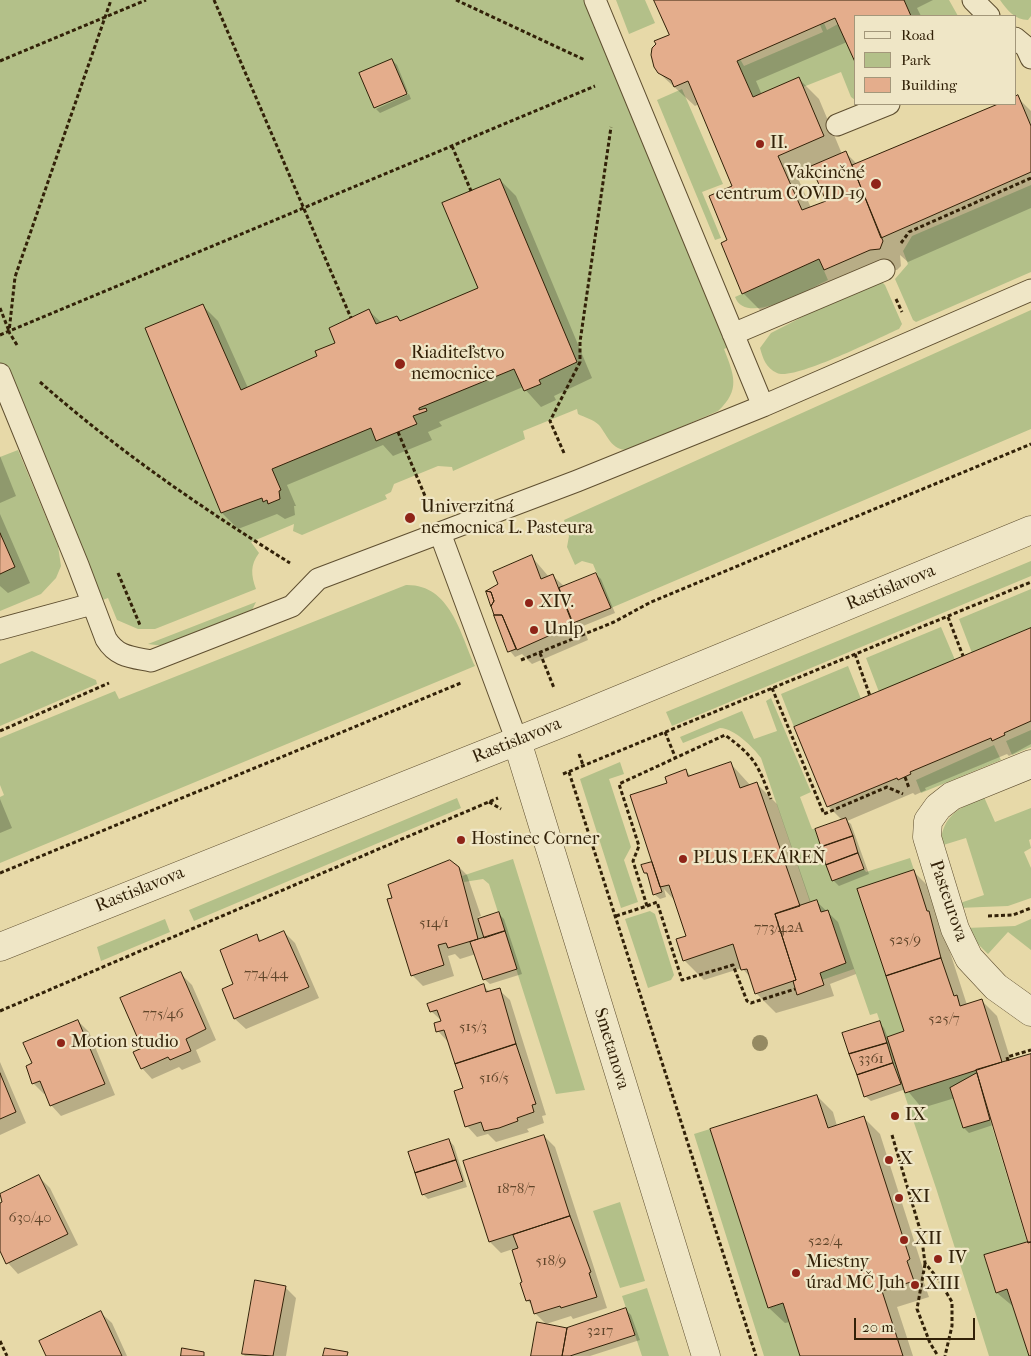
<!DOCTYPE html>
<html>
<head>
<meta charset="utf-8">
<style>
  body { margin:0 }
  #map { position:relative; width:1031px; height:1356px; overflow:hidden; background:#e7d9a8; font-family:"IM FELL French Canon",serif }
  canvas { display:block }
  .legend { position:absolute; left:854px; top:15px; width:162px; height:90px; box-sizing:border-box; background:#efe6c6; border:1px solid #a3977a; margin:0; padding:6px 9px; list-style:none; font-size:15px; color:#322108 }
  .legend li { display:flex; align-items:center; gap:10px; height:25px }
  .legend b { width:25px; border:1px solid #a3977a }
  .scale { position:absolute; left:854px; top:1318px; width:121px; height:22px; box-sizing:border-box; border:2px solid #322108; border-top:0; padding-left:6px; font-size:15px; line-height:18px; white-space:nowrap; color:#322108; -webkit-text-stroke:4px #efe6c6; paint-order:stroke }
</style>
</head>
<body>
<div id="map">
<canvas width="1031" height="1356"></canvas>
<ul class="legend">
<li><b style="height:6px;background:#efe6c6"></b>Road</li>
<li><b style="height:14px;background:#b3c089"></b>Park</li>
<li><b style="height:14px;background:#e4ad8c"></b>Building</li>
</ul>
<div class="scale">20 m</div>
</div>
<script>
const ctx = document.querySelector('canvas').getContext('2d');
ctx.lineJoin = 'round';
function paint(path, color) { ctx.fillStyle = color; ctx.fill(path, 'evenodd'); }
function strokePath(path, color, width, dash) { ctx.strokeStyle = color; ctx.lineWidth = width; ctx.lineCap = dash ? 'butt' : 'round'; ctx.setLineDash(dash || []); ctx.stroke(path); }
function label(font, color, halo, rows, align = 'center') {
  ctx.font = font + ' "IM FELL French Canon",serif'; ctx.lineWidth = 4.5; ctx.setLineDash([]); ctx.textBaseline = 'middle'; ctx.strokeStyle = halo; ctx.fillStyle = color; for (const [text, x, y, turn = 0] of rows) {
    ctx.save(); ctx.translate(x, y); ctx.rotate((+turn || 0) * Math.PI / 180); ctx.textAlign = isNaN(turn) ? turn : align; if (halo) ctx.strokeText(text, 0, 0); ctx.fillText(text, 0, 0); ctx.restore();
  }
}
paint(new Path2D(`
  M0,0H595L737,343L724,349C734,375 741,390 718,411L628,450C611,450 608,436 599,425C594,420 584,417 578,414L577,409L523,431L525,439L453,471L452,467L438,466L394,484L391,492L385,495L387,499L302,535L293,531L294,524L251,542L259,553C250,565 251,575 256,589L155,629H138L117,620L108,598L92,604L0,374Z
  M616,0H645L655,23L629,34Z
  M904,0H949L958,16H911Z
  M1000,0H1031V16L1028,20C1015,20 1007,10 1000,0Z
  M824,23L827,30L838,24L855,62V100L851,97L841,72L803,87L799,78L753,97L737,61L740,59L744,66L823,32L820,25Z
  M682,89L723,184L702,192L721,238L715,240L657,100Z
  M1031,185V272L916,322L913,320L895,279L908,264L903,251L912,236Z
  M819,259L828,280C809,289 746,327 735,297Z
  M878,278L885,285L902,324L899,329C878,338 794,381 777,373C766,368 763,359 760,348L771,333Z
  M1031,310V429L611,608L593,564L582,561L575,565L567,547L569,536L564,520Z
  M18,450L58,546L61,566L56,578L41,594L0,611V574L14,567L0,533V457Z
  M1031,561V576L672,726L666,712Z
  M406,585C450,584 460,633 475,666L0,863V797L4,795L0,785V738L115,691L119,699Z
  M1031,589V628L972,653L959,619Z
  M256,602L251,612L164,646L148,644Z
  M941,627L955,660L879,692L866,658Z
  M32,651L96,680L97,684L0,726V664Z
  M848,666L861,699L794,727L781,694Z
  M771,698L811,792L800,797L812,829H815L832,881L864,869L866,872L910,858L914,870L858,889L904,1031L887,1037L976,1070L977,1073L950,1088L963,1128L990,1120L1027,1242L984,1256L996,1293L1007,1289L1029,1356H989L936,1188L877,1013L870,1015L854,969L822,980L820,973L846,963L828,910L821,912L817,900L810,902L761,758C752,746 735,729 720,728L683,743L680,737L742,711L754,739L777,731L766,701Z
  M1031,730V747L1012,755L1006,741Z
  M994,745L1001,760L921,793L916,780Z
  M620,762L624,774L609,779L631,847L624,860L638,902L621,908L580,779Z
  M984,797L995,822L1031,808V839L1029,840L1031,848L1024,852L1031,868V898L1008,906L958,908L957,904L984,895L966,838L940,846C943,814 958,809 984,797Z
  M457,798L461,808L194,921L189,910Z
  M513,859L585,1090L556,1094L489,884L483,879L464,882L462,876Z
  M650,911L655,914L674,975L671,980L648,988L625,919Z
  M165,919L170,932L101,961L97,947Z
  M1031,919V950L1008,932L988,954L976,942L967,928L1015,926Z
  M710,1129L768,1308L783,1303L800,1356H764L694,1134Z
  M620,1202L645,1281L620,1288L593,1211Z
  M647,1288L669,1356H642L622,1296Z`), '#b3c089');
paint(new Path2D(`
  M655,0H933L917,8L921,16H855L847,42L756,81L762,95L799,79L819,99L842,154L846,153L857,164L1001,104H1015V98L1017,97L1031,111V208L908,262L900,255L901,266L897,270H891L763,313L743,293L729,241L734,187L699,104L695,106L659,73L670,35ZM814,168L827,201L811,208L797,176Z
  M392,60L397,65L408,92L376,106V108H375Z
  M409,94L411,99L380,113L376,109Z
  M500,180L516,196L592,378L554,396L556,400L541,407L523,387L439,422L442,426L428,432L432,440L393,456L383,445L287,485L296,506H294L295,515L285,519L277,514L238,529L222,513L147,328L202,305L218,321L248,388L319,357L336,343L369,311L382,323L397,317L402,322L480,288Z
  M0,456L16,496L0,503Z
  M0,514L30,583L8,593L0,586Z
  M532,557L549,577L553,576L565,587L596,574L601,579L615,613L583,626L588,640L532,664L522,654L515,657L510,651L492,606L499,585Z
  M1031,630V744L1009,756L1007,754L925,788L926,790L915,795L913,793L847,821L851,824L869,874L839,886L833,880L842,820L828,806Z
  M731,764L751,786L757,784L777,804L811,903L816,901L838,922L856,974L830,984L834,996L776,1013L756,993L751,978L742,968L704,980L684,960L688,937L676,902L664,889L666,897L660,899L654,894L649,877L645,873L653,863L668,783L686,771L691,776Z
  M0,799L12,828L0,833Z
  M445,862L456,864L467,875L481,916L478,917L479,920L499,914L504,919L522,974L490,984L484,979L476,954L460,959L455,954L448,956L454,976L423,986L412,975L390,885Z
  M914,872L929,887L967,1005L981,1000L997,1016L1011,1061L1031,1055V1356L1015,1308L997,1293L986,1256L1028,1242L993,1125L969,1133L964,1128L955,1098L922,1108L906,1089L871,1101L865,1096L879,1023L884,1028L888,1038L905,1032Z
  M284,932L295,943L319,998L246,1029L235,1019L256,936L262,941Z
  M181,974L192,985L216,1040L196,1050L201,1062L182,1070L179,1067L152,1079L142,1068Z
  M483,986L490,992L499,990L510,1000L546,1115L542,1116L544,1123L527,1129L529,1132L496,1142L488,1134L477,1137L467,1126L464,1089L448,1042L438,1031L443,1022L431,1011Z
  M78,1021L89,1032L115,1095L61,1116L51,1105L46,1093L44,1094L33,1083V1064Z
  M0,1062L26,1123L0,1135Z
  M817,1096L833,1112L837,1126L864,1118L880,1134L925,1275L922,1277L929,1297L897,1307L913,1356H801L790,1322L785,1323L769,1308Z
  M544,1136L555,1147L607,1308L573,1319L571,1316L546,1324L535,1313L533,1306L528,1301L513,1249L501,1253L490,1242L465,1162Z
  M449,1140L454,1146L467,1187L428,1199L423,1194Z
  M39,1177L50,1188L78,1245L18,1274L8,1263L0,1248V1204L4,1203L0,1195Z
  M285,1287L296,1298L286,1356H245L243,1354Z
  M626,1310L631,1315L640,1340L590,1356H532L567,1329Z
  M101,1313L112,1323L127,1356H47Z`), '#0003');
const building = new Path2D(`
  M654,0H904L911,16H855V62L835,18L737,61L753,97L799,77L824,136L778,156L802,210L826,201L811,166L846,151L883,241L880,249L870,250L824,270L819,259L742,294L721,243L727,240L709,196L732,186L688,81L674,87L671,80L658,73L654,67L651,55L652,48L656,44L654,41L669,35Z
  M392,59L407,94L374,108L359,73Z
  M1018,95L1031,126V172L881,238L852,165L998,104H1015V97Z
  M500,179L577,362L539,380L541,384L524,391L514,369L419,408V410L426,408L427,411L413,416L417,424L376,441L371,428L272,469L281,490L279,491L280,499L268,504L267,500L263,502L262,498L221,513L145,328L203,304L241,390L317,356L315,351L335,343L329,328L369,309L376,324L397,316L400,321L478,288L442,203Z
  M0,533L15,567L0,574Z
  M532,555L541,579L553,574L573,625L517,650L502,615H494L491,606L494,601L491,592L486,591L498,584L493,572Z
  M596,573L611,608L573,623L559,588Z
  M486,591L491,592L494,601L491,606Z
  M494,615H502L516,649L508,652Z
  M1031,628V721L1004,733L1005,735L992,741L991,738L910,772L911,774L898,780L897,778L827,807L794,727Z
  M731,762L740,788L757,782L800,906L775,914L796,980L755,994L747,969L741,970L733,944L683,961L676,939L686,936L669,885L660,887L630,795L667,783L665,777L686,769L688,776Z
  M846,818L853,836L821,847L815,829Z
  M853,836L858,853L826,865L821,847Z
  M858,853L864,869L832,881L826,865Z
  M450,860L459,867L478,939L448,948L446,943L438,945L444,965L411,976L387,899L392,898L388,885Z
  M652,862L662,892L653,895L647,873H644L641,865Z
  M914,870L927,911H929L941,958L886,976L857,889Z
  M817,900L821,912L828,910L846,963L820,973L824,985L797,995L793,981L796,980L775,914Z
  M499,912L505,931L484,938L478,919Z
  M284,931L309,987L234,1019L222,989L233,984L220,950L257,934L259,941Z
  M505,931L517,969L483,980L470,942Z
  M941,958L954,996L957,995L960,1006L982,999L1002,1062L905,1093L887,1037L904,1031L886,976Z
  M181,972L206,1029L186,1039L191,1051L170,1060L168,1057L141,1069L133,1052L142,1048L120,998Z
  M484,984L486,992L500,988L516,1044L455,1064L444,1030L436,1032L434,1023L441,1021L437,1010L430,1012L427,1004Z
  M78,1020L105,1084L50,1106L40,1081L32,1084L26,1066L32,1063L23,1043Z
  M880,1021L887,1043L849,1054L842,1033Z
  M887,1043L893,1063L857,1075L849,1054Z
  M516,1044L536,1104L532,1105L534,1112L517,1118L518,1121L499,1128L484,1131L481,1122L465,1127L454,1091L463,1088L455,1064Z
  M1031,1054V1242L1028,1243L976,1070Z
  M893,1063L901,1084L864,1097L857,1075Z
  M0,1073L16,1112L0,1119Z
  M977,1073L990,1120L963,1128L950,1088Z
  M817,1095L828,1128L864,1116L910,1259L907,1261L914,1281L882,1291L903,1356H800L783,1303L768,1308L710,1129Z
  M544,1135L570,1216L489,1242L463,1161Z
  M449,1139L456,1160L415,1173L408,1152Z
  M456,1160L463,1181L422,1195L415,1173Z
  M39,1175L68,1234L6,1264L0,1251V1203L2,1202L0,1194Z
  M570,1216L591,1272L589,1273L597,1297L561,1308L560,1306L534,1314L530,1300L526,1301L520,1283L522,1282L512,1250L518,1248L513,1235Z
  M1027,1242H1031V1356H1029L1007,1289L996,1293L984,1255Z
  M255,1280L286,1286L273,1356L242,1354Z
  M626,1308L635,1335L570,1356H562L567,1328Z
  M101,1311L122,1356H46L39,1341Z
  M537,1322L567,1328L562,1356H531Z
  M182,1348L204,1352V1356H181Z
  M325,1348L348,1352L347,1356H323Z`);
paint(building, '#e4ad8c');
strokePath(building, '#322108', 1);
const service = new Path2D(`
  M595,0L763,406
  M973,0L989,16
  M1015,38L1026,47L1031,58
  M837,125L889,104
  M733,334L884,270
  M0,374L78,565L106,639C117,657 131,657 151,661L292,606L318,579L577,481L763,406L1031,290
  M440,533L517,741
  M0,629L92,604`);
const minor = new Path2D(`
  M517,741L706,1356
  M1031,764L952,796L938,807L928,821L927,837L955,929L969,958L996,987L1031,1012`);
const tertiary = new Path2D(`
  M0,947L567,721L1031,530`);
strokePath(service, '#5f4f30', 23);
strokePath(minor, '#5f4f30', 29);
strokePath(tertiary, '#5f4f30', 29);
strokePath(new Path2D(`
  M214,0L351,318
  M456,0L585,60
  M0,61L146,0
  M452,146L471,191
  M901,243L909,232L1031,178
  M896,299L902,312
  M0,308L9,331
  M0,335L595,86
  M17,345L9,332L15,277L111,0
  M40,382C117,450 203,509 290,563
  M398,432L428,503
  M564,453L550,421L580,362V342L611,127
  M118,573L140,625
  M948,617L963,656
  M540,653L554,688
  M855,654L870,696
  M521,660L614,622L651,602L1031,444
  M772,688L824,814L887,787L903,794
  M0,731L109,683
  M665,732L676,759
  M579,754L583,765
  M569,772L756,1356
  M563,774L1031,582
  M905,777L909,788
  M489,802L501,809
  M0,873L461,683
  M647,906L657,902L682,980L733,965L747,1001L751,1003L795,989
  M616,916L647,906L633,861L639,846L619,784L725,735C755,757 758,765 771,799
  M988,916L1013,915L1031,908
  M0,1011L498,798
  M1008,1061L1007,1057L1031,1050
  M892,1135L921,1233L925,1263L939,1280L952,1302V1326L945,1356
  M925,1264L917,1309L930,1343L938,1356
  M0,1341L7,1356`), '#322108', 3, [4, 2.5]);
strokePath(service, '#efe6c6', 21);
strokePath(minor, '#efe6c6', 28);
strokePath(tertiary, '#efe6c6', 28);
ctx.fillStyle = '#958a62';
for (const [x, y] of [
  [760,1043]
]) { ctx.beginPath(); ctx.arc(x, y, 8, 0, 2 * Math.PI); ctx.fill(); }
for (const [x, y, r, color] of [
  [760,144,5,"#8f2418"],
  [876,184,6,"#8f2418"],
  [400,364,6,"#8f2418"],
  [410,518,6,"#8f2418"],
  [529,603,5,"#8f2418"],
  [534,630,5,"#8f2418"],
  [461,840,5,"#8f2418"],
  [683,859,5,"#8f2418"],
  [61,1043,5,"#8f2418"],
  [895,1116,5,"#8f2418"],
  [889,1160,5,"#8f2418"],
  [899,1198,5,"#8f2418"],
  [904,1240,5,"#8f2418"],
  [938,1259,5,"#8f2418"],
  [796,1273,5,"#8f2418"],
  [915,1285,5,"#8f2418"]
]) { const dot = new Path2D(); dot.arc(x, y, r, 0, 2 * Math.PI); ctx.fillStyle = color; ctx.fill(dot); strokePath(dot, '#efe6c6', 2); }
label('15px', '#5e4429', null, [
  ["514/1",434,923],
  ["773/42A",779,928],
  ["525/9",905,940],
  ["774/44",266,974],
  ["775/46",163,1014],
  ["525/7",944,1019],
  ["515/3",473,1027],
  ["3361",871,1059],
  ["516/5",494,1078],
  ["1878/7",516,1189],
  ["630/40",30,1218],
  ["522/4",825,1241],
  ["518/9",551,1261],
  ["3217",600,1331]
]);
label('18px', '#322108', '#efe6c6', [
  ["II.",770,144],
  ["Vakcinčné",865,174,"right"],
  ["centrum COVID-19",865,195,"right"],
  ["Riaditeľstvo",411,354],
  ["nemocnice",411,375],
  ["Univerzitná",421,508],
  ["nemocnica L. Pasteura",421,529],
  ["XIV.",539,603],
  ["Unlp",544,630],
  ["Hostinec Corner",471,840],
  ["PLUS LEKÁREŇ",693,859],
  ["Motion studio",71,1043],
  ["IX",905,1116],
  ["X",899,1160],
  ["XI",909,1198],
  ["XII",914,1240],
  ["IV",948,1259],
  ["Miestny",806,1263],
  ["úrad MČ Juh",806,1284],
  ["XIII",925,1285]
], 'left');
label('18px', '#322108', '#efe6c6', [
  ["Rastislavova",891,588,-22],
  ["Rastislavova",517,741,-22],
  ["Rastislavova",140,890,-22],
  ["Pasteurova",948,901,71],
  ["Smetanova",611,1049,73]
]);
</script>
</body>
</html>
